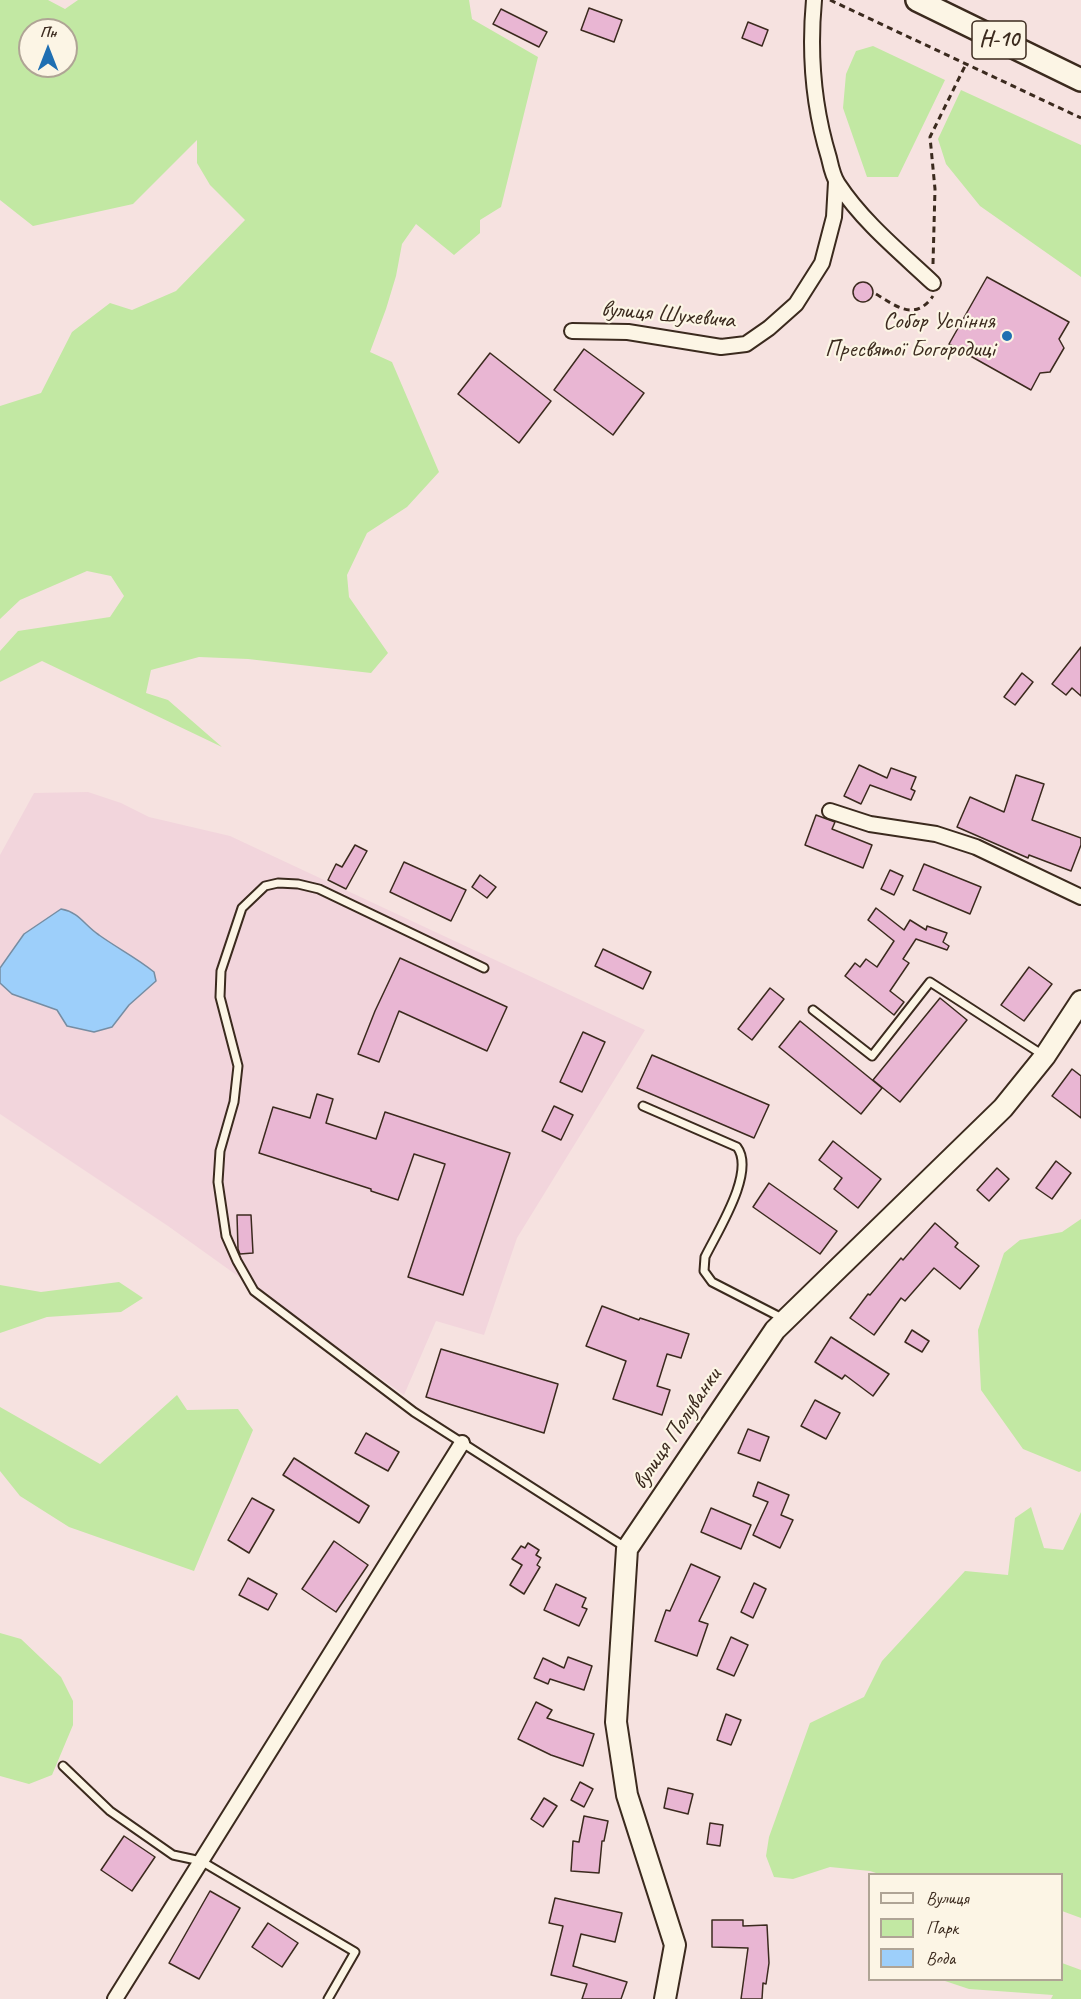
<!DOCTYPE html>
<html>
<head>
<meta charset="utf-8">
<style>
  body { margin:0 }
  #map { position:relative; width:1081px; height:1999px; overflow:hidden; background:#f6e2e0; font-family:Caveat,sans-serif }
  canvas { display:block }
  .legend { position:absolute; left:868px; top:1873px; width:195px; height:108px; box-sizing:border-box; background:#fcf5e5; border:2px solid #afa495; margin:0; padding:8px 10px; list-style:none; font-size:18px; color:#3b2a1e }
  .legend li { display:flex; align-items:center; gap:12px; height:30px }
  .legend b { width:30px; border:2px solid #afa495 }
  .north { position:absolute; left:18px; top:18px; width:60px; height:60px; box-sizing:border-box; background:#fcf5e5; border:2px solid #afa495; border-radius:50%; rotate:0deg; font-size:16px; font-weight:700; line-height:24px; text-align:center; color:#3b2a1e }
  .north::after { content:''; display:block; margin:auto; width:21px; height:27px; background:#1f6fb2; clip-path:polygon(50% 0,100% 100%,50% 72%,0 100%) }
</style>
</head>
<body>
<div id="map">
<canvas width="1081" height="1999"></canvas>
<ul class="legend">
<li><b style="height:8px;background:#fcf5e5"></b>Вулиця</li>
<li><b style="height:16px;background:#c2e8a3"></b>Парк</li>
<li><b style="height:16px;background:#9dcffa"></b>Вода</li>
</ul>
<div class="north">Пн</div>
</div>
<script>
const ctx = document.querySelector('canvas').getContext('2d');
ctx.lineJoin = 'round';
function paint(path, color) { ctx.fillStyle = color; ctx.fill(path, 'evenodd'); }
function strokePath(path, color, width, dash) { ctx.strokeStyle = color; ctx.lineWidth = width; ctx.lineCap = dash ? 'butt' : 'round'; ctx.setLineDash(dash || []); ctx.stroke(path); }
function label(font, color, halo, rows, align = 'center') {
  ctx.font = font + ' Caveat,sans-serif'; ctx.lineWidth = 4.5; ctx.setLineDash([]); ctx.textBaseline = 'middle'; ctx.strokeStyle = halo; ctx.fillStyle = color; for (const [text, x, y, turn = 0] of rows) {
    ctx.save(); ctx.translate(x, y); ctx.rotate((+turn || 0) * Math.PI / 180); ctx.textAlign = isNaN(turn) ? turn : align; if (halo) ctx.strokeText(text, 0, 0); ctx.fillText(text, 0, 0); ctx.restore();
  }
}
paint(new Path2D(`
  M88,792L121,803L149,817L230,836L645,1030L517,1238L484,1335L436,1321L404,1395L168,1226L0,1114V855L34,793Z`), '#f2d5dc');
paint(new Path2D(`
  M0,0H48L65,9L78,0H469L472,19L538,57L501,207L480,220V233L454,255L416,224L402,244L396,276L386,309L370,352L392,362L439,472L407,507L367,533L347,575L349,597L388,653L371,673L248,659L199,657L151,670L146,693L168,700L222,747L42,661L0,682V651L18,631L110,617L124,596L111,576L87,571L20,600L0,619V406L41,393L72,332L110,303L132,310L176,291L245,220L210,185L197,163V140L133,204L33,226L0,200ZM30,30H66V66H30Z
  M873,46L945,80L898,177H867L843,108L846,74L856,51Z
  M961,90L1081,145V277L980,206L946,164L938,139Z
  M1081,1219V1471L1079,1472L1023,1449L981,1390L978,1330L1004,1253L1020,1240L1062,1232Z
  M119,1282L143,1298L121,1312L47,1317L0,1333V1285L41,1292Z
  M177,1395L187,1410L238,1409L253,1430L194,1571L69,1527L20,1496L0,1471V1407L100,1464Z
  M1031,1507L1044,1548L1063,1550L1081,1512V1918L1062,1911V1874H879L870,1871L830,1867L793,1879L774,1877L766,1856L769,1837L810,1723L864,1697L882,1661L965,1571L1008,1575L1015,1518Z
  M0,1633L21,1639L61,1677L73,1701V1725L52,1775L29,1784L0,1776Z
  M1062,1963L1081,1970V1999H1051L1053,1995L969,1989L942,1980H1062Z`), '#c2e8a3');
const water = new Path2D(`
  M61,909C79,912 85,926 99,935C117,948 137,958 154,972L156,981L129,1005L112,1027L94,1032L67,1026L57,1010L12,994L0,983V968L24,934Z`);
paint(water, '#9dcffa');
strokePath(water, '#768da2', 1.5);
const building = new Path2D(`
  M589,8L622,20L614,42L581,30Z
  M501,9L547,32L539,47L493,24Z
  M748,22L768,30L762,46L742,38Z
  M987,277L1069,322L1059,339L1064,348L1050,372L1040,373L1031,390L949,344Z
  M853 292a10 10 0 1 1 20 0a10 10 0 1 1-20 0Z
  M584,349L644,393L613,435L554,390Z
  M490,353L551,401L519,443L458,394Z
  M1081,647V696L1072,688L1066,695L1052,684Z
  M1022,673L1033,682L1015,705L1004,697Z
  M859,765L887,778L891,768L916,777L911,789L915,791L911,800L870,785L861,804L844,796Z
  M1016,775L1044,784L1032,820L1081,838V845L1071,871L1029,855L1028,858L957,827L970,797L1004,812Z
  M816,815L835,822L832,829L872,845L863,868L805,845Z
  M355,845L367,851L346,889L328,880L336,864L342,867Z
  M404,862L466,890L451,921L390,892Z
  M924,864L981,887L970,914L913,890Z
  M890,870L903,876L894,895L881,889Z
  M480,875L496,887L487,898L472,887Z
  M876,908L904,930L910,920L926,930L927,926L947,933L943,942L949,946L947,950L916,939L903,959L909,963L890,991L904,1002L894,1015L845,976L855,963L860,967L866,959L877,967L894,941L868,920Z
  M603,949L651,972L643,989L595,966Z
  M400,958L507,1007L487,1051L399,1011L379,1062L358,1054L375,1011Z
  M1029,967L1052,984L1024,1021L1001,1005Z
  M770,988L784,999L752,1040L738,1029Z
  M940,998L967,1020L900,1102L873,1080Z
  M800,1021L882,1088L861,1114L779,1047Z
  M583,1032L605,1042L582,1092L560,1082Z
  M652,1055L769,1105L754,1138L637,1088Z
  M1072,1069L1081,1076V1118L1052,1096Z
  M317,1094L333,1099L326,1123L376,1139L385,1112L510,1153L463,1295L408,1277L445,1164L414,1154L398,1200L371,1191V1189L259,1153L273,1107L310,1118Z
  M554,1106L573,1115L561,1140L542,1131Z
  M833,1141L881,1179L858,1208L834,1189L842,1178L819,1160Z
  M1056,1161L1071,1173L1052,1199L1036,1188Z
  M997,1168L1009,1179L989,1201L977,1190Z
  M769,1183L837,1231L820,1254L753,1207Z
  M237,1215H251L253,1253L240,1254L238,1249Z
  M935,1223L958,1243L955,1247L979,1266L960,1289L934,1268L905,1301L901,1298L874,1335L850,1318L868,1294L870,1295L901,1258L903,1260Z
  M602,1306L639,1320L640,1318L689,1334L681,1358L667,1354L657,1386L670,1390L662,1415L613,1399L626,1361L586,1346Z
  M912,1330L929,1341L922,1352L905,1342Z
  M831,1337L889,1374L873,1396L845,1375L842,1379L815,1362Z
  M441,1349L558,1384L544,1433L426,1397Z
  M815,1400L840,1413L826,1439L801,1426Z
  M748,1429L769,1437L760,1461L738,1453Z
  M366,1433L399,1452L388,1471L355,1453Z
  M294,1458L369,1506L359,1523L283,1475Z
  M758,1482L789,1495L781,1515L793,1520L780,1548L753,1535L768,1502L753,1496Z
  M252,1498L274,1510L249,1553L228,1540Z
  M711,1508L751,1525L741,1549L701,1532Z
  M334,1541L368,1565L336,1612L302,1589Z
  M528,1543L539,1550L536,1555L541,1558L537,1565L540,1567L524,1594L510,1585L522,1565L512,1559L521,1546L525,1548Z
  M691,1564L720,1577L699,1621L708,1624L697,1656L655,1641L666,1610L670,1611Z
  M248,1578L277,1594L268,1610L239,1595Z
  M754,1583L766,1589L753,1618L741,1612Z
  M556,1584L586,1598L582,1607L587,1609L579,1626L544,1610Z
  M731,1637L748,1645L734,1676L717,1669Z
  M568,1657L592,1666L584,1690L550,1679L548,1684L534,1678L543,1658L564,1668Z
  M536,1702L552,1710L547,1718L594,1734L583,1766L551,1755L518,1739Z
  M726,1714L741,1720L731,1745L717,1740Z
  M580,1782L593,1789L584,1807L571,1800Z
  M668,1788L693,1794L688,1814L664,1808Z
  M544,1798L557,1806L543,1827L531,1819Z
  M584,1816L608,1821L604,1841H602L599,1873L571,1871L573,1841L579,1842Z
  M710,1823L723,1825L720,1846L707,1844Z
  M124,1836L155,1857L132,1891L101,1870Z
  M210,1891L240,1908L199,1979L169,1963Z
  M555,1898L622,1913L615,1942L581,1934L573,1966L627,1982L621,1999H582L587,1984L551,1975L563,1926L549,1923Z
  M712,1920H743V1926L767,1925L769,1963L766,1984L763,1983L762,1999H741L748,1948L712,1947Z
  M268,1923L298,1943L282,1967L252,1947Z`);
paint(building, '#e9b6d3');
strokePath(building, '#3b2a1e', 1.5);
const lane = new Path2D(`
  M484,968L319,889L298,884L278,883L265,886L242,908L221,971L220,997L238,1066L234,1102L220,1151L218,1182L226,1236L237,1261L254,1291L414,1412L625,1547
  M813,1010L872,1056L930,982L1043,1055
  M643,1106L737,1147C756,1172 717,1232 705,1257L704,1271L712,1282L784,1319
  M63,1766L110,1811L173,1855L201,1861L355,1952L328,1999`);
const street = new Path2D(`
  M814,0C809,54 813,106 829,158C831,167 833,177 838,184C863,222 900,252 933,283
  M572,331L628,332L721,347L746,344L769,328L796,304L822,263L834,217L836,182
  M830,811L870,824L936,834L976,847L1081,897
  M115,1999L462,1443`);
const secondary = new Path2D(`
  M665,1999L675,1945L627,1795L616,1722L627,1549L775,1330L1003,1108L1045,1056L1081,1001`);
const primary = new Path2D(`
  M917,0L1081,80`);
strokePath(lane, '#3b2a1e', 11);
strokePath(street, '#3b2a1e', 18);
strokePath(secondary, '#3b2a1e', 24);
strokePath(primary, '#3b2a1e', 26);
strokePath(new Path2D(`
  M830,0L1081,118
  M933,264L935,189L930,137L966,64
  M876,294C896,306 915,322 933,296`), '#3b2a1e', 3, [6, 4.5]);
strokePath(lane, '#fcf5e5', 7);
strokePath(street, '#fcf5e5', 14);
strokePath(secondary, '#fcf5e5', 20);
strokePath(primary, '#fcf5e5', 21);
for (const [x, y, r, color] of [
  [1007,336,6,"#1f6fb2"]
]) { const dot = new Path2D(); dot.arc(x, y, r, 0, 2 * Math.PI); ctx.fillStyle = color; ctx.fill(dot); strokePath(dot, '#fcf5e5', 2); }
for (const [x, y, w] of [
  [999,40,54]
]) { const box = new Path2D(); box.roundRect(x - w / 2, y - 19, w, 38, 4.5); ctx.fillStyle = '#fcf5e5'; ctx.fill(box); strokePath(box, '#3b2a1e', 1.5); }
label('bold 22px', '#3b2a1e', null, [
  ["Н-10",999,40]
]);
label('24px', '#3b2a1e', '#fcf5e5', [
  ["вулиця Шухевича",668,315,5],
  ["вулиця Полуванки",677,1429,-56]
]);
label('24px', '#3b2a1e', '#fcf5e5', [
  ["Собор Успіння",995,322],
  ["Пресвятої Богородиці",995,350]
], 'right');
</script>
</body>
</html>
